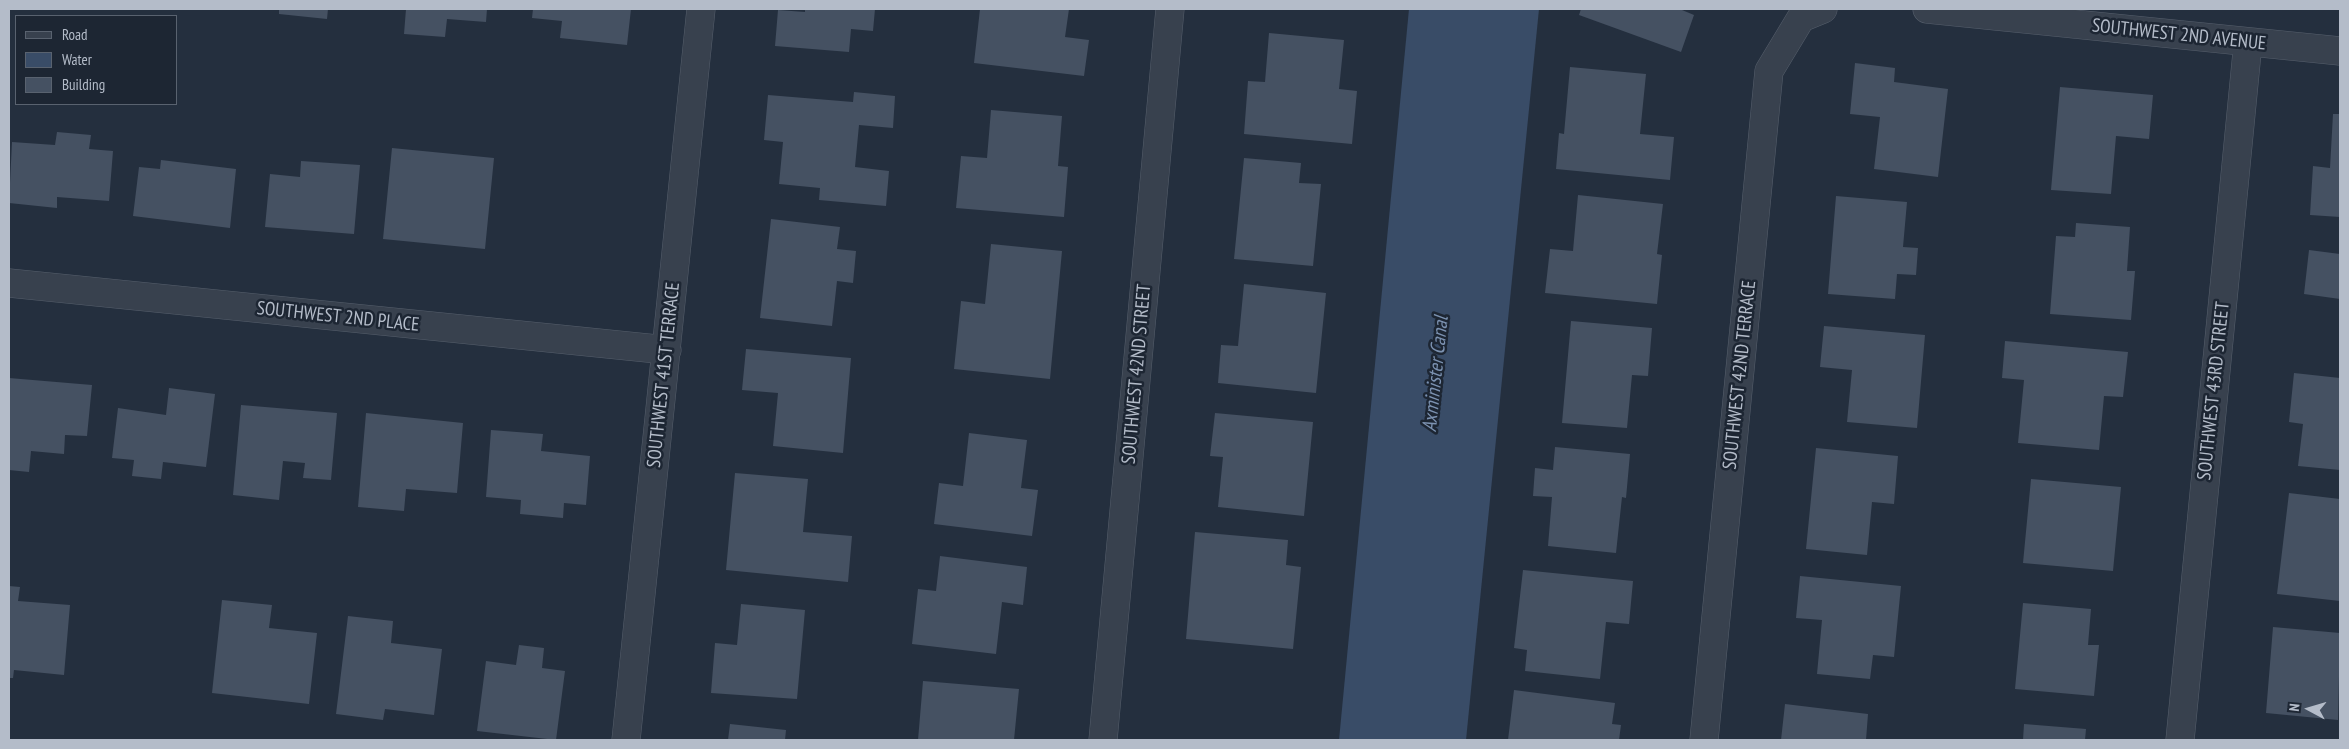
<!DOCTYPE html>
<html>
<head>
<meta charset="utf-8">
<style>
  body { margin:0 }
  #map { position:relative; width:2349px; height:749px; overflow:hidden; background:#242f3e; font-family:"PT Sans Narrow",sans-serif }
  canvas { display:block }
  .frame { position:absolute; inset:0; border:10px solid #b4bcc9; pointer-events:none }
  .legend { position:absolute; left:15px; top:15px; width:162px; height:90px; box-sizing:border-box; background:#1d2633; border:1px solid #59626f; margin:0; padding:6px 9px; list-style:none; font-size:15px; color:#b4bcc9 }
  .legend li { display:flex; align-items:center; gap:10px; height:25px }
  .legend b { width:25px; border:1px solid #59626f }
  .north { position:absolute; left:2284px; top:684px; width:50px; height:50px; -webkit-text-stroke:4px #1d2633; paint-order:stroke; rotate:276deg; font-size:14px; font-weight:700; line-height:20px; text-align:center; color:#b4bcc9 }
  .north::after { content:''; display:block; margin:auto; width:18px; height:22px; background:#b4bcc9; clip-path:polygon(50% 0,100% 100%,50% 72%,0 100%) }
</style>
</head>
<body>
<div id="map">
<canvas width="2349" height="749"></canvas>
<div class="frame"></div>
<ul class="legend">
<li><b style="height:6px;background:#38414e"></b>Road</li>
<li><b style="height:14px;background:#394c67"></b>Water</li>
<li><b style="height:14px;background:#455162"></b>Building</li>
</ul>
<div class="north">N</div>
</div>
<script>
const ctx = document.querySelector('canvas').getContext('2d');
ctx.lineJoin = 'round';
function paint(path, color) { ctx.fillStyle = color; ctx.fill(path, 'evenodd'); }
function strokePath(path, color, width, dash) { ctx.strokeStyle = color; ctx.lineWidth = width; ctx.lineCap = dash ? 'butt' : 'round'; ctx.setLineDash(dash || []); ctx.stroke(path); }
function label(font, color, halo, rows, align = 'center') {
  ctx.font = font + ' "PT Sans Narrow",sans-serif'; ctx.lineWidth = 5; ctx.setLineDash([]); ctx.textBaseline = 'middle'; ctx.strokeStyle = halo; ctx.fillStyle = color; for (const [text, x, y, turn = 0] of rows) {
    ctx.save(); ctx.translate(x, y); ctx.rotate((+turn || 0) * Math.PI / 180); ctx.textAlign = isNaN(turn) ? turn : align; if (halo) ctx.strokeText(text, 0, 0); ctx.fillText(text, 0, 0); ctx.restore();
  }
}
paint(new Path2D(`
  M1409,9H1539L1466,740H1339Z`), '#394c67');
paint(new Path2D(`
  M279,9H328L327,19L279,14Z
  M406,9H487L486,22L447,19L445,37L404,34Z
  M533,9H631L627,45L560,38L562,21L532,18Z
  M805,9H875L873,31L851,29L849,52L775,46L778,10L805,12Z
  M980,9H1069L1065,37L1089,40L1084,76L974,63Z
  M1581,9H1683L1682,10L1694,15L1681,52L1579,15Z
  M1269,33L1344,40L1339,89L1357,91L1352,144L1244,134L1248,81L1265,82Z
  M1855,63L1895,68L1894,82L1948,89L1938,177L1874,169L1880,117L1850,114Z
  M1570,67L1646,74L1640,134L1674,137L1670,180L1556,169L1559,133L1564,134Z
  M2060,87L2153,95L2149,139L2116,136L2111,194L2051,190Z
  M854,92L895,96L893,128L859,125L855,167L889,171L886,206L819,200L820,188L779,184L783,142L764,140L768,95L853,102Z
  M991,110L1062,116L1058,166L1068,167L1064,217L956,208L961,156L987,158Z
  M2333,114H2340V217L2310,215L2313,166L2330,168Z
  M57,132L91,135L89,149L113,151L109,201L57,197V208L9,203L12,142L55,145Z
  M392,148L494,158L485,249L383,239Z
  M1244,158L1301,163L1299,183L1321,184L1313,266L1234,259Z
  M161,160L236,169L230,228L133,216L139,167L160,169Z
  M301,161L360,165L354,234L265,227L270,174L300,177Z
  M1578,195L1663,204L1657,254L1662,255L1657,304L1545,293L1550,249L1573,251Z
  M1836,196L1907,202L1903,247L1918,248L1916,275L1897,274L1895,299L1828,294Z
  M771,219L840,227L837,249L856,251L853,283L837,281L832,326L760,318Z
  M2076,223L2130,227L2127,271H2135L2131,320L2050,314L2056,236L2075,237Z
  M991,244L1062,251L1050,379L954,369L961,301L985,304Z
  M2309,250L2340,254V299L2304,294Z
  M1244,284L1326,293L1316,393L1218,383L1221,345L1238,346Z
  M1571,321L1652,328L1648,376L1632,375L1627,428L1562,423Z
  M1824,326L1925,335L1917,428L1847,422L1852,370L1820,367Z
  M2005,341L2128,352L2123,397L2104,396L2099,450L2018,443L2024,380L2002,378Z
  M746,349L851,358L843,453L773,446L778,393L742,390Z
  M2294,373L2340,378V470L2298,466L2303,424L2289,422Z
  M9,378L92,385L87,436L65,435L64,454L31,451L29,472L9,470Z
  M169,388L215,394L206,467L163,462L161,479L132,476L134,460L112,458L118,408L166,415Z
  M241,405L337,413L331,480L303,478L305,463L283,461L279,500L233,495Z
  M366,413L463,423L457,493L406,489L404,511L358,507Z
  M1215,413L1313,422L1304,516L1218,507L1223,457L1210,456Z
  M491,430L543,434L541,451L590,456L586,505L564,503L563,518L520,514L521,500L486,497Z
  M969,433L1027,440L1021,488L1038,490L1032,536L934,524L939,483L963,486Z
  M1555,447L1630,454L1626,498L1622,497L1616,553L1548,546L1552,497L1533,496L1535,468L1553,470Z
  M1816,448L1898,456L1894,504L1872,502L1867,555L1806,549Z
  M735,473L808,479L803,532L852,536L848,582L726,570Z
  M2031,479L2121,487L2113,571L2023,563Z
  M2289,493L2340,499V601L2277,594Z
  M1195,532L1288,540L1286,565L1301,567L1293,649L1186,639Z
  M940,556L1027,567L1023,605L1002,602L996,654L912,644L918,589L936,591Z
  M1523,570L1633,581L1629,624L1606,622L1600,679L1525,671L1527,650L1514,648Z
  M1800,576L1901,586L1894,657L1873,655L1870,679L1817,674L1822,620L1796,618Z
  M9,586L20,587L18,601L70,605L64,675L14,670L13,678H9Z
  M222,600L272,605L269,628L317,633L309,704L212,693Z
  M2023,603L2091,609L2088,645H2099L2094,696L2015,689Z
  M741,604L805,610L797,699L711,693L715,643L737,645Z
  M348,616L393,621L391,643L442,649L434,715L385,709L383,720L336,714Z
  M2273,627L2340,633L2338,720L2266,713Z
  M519,645L544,648L542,668L565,671L556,740L477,731L486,661L516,665Z
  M923,681L1019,689L1014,740H918Z
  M1514,690L1615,703L1612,724L1621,725L1619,740H1508Z
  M1785,704L1868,714L1866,740H1781Z
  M730,724L786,730L785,740H728Z
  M2024,724L2086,729L2085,740H2023Z`), '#455162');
const street = new Path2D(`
  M1927,9L2340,51
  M9,283L667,350
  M626,740L701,9
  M1103,740L1170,9
  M1704,740L1769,71L1801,18L1823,9
  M2180,740L2248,42`);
strokePath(street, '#565f6c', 29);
strokePath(street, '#38414e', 28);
label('19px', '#b4bcc9', '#1d2633', [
  ["SOUTHWEST 2ND AVENUE",2179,35,6],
  ["SOUTHWEST 2ND PLACE",338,317,6],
  ["SOUTHWEST 42ND STREET",1137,374,-85],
  ["SOUTHWEST 41ST TERRACE",664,375,-84],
  ["SOUTHWEST 42ND TERRACE",1740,375,-84],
  ["SOUTHWEST 43RD STREET",2214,391,-84]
]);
label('italic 20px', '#7c92b1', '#1d2633', [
  ["Axminister Canal",1436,374,-84]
]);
</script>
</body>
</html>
